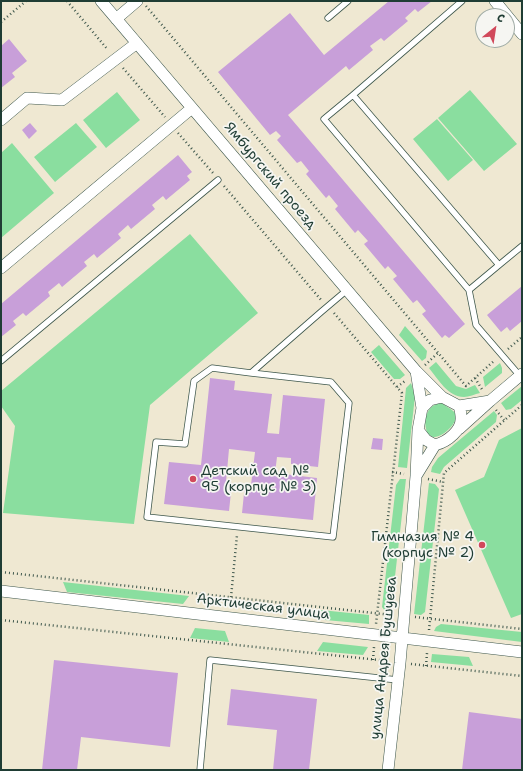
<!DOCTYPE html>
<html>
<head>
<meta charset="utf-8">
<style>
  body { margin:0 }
  #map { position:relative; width:523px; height:771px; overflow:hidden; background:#efe8d2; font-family:"Shantell Sans",sans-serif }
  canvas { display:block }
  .frame { position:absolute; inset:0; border:2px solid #1f3d34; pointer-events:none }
  .north { position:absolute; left:475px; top:8px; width:40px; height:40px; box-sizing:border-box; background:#f6f6f2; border:1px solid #a0aca6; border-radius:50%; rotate:30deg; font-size:11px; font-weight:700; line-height:16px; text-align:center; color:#1f3d34 }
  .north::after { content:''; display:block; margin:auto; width:14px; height:18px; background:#d1495b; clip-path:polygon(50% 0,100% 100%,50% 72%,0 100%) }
</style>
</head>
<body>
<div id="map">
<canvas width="523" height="771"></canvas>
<div class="frame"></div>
<div class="north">С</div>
</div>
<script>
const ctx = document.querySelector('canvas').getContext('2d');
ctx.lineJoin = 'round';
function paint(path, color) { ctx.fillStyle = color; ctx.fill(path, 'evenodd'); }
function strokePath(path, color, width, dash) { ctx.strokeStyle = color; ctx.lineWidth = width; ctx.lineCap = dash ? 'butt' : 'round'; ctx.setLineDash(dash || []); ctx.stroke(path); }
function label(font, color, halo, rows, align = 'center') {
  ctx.font = font + ' "Shantell Sans",sans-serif'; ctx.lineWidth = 3.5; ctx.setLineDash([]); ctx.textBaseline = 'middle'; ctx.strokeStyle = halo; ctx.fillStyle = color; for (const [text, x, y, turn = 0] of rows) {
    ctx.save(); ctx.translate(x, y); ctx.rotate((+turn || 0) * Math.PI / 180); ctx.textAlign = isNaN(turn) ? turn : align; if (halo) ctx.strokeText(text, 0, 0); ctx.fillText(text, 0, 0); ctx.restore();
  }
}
paint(new Path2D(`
  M470,90L517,144L484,171L438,118Z
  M117,92L140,120L106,148L83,120Z
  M437,119L473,160L448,181L413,139Z
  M76,123L97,147L55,182L34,157Z
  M12,143L54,193L1,238V153Z
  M190,234L258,313L150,405L134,524L3,513L15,426L1,406V391Z
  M405,326L427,351L426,358L422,361L399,335Z
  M379,345L405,375L400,379H394L371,352Z
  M436,362L456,386L466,389L475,385L480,393C475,394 469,397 464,397C448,397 438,379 429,368Z
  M500,363L502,368V373L485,387L483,377Z
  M411,383L415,396L407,468L398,467L406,388Z
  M522,386V400L511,409L506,410L501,403Z
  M442,403C445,406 452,409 455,413C460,422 442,438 434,437C432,437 430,435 428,434C422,422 426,404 442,403Z
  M494,411L497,415L496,422L444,467L440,474L431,472L432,467L438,458Z
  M522,428V614L511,618L455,490L484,477L499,440Z
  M400,479H406L391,612L385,611L382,607L396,485Z
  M429,483L435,484L439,489L425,612L421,615L414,614Z
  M63,582L189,596L183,604L67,592Z
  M321,610L369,615V624L325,620Z
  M441,624L522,632V642L434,631L436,627Z
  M195,628L225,631L229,642L190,638Z
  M323,642L368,647L363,655L317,651Z
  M432,654L469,657L473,666L431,662Z`), '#8ade9f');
paint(new Path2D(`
  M389,1H432L418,12L415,9L405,18L408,21L384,41L381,38L370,46L373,50L349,70L346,66L288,115L465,324L449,338L445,335L442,338L422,314L426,311L417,300L413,303L393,279L397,276L388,266L385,269L364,244L368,241L358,230L355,233L335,209L338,206L329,195L326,198L306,174L309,171L301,161L297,163L277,140L281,136L276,131L270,135L218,72L290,13L324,55Z
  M9,39L27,61L12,73L15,77L1,88V46Z
  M30,123L37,131L29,139L22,130Z
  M178,155L192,172L187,176L190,180L166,200L163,196L152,205L155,209L131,229L128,225L118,234L121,238L97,258L94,254L84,262L87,266L62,287L59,283L48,292L50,296L26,316L23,313L13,321L16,325L1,337V304Z
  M522,286V321L510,331L507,327L501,332L487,315Z
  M210,378L235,381L234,390L272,394L267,433L279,434L283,395L325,399L318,467L291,464V458L277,457L275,473L317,478L313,520L242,513L245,484L251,485L255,452L229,449L226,482L232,483L229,511L164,504L169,462L201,465Z
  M373,438L383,439L382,450L371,449Z
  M54,660L178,673L170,747L81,737L77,770H42Z
  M231,689L317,699L309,770H273L277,730L227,725Z
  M469,712L522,719V770H462Z`), '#c89fd9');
const lane = new Path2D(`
  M462,1L353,95L499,265L522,246
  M328,18L348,1
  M353,95L324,119L469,290
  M499,265L469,290L476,325L520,376
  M1,361L218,180
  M251,373L212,368L194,381L185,444L156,442L147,517L333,537L349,403L331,382L251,373L321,312L347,290
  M200,770L210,660L398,680`);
const street = new Path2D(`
  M101,1L416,371
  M495,1L522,34
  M116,19L137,1
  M1,120L27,98L62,100L137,43
  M1,268L192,108
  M490,401L522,374
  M459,406L490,401L459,429
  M422,408L430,400L442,397L459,406C460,409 461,413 461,416C463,430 447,442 435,445L426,440L418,430L422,408L416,371L442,397
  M418,430L416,476L435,445
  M1,591L522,652
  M388,770L400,663L416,476`);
strokePath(lane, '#3e574c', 7);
strokePath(street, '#3e574c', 12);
strokePath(new Path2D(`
  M67,1L108,50
  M146,6L466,386L495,360
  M1,22L26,1
  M123,68L165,117
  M178,133L213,173
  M224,186L322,301
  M334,313L402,393L376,624
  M508,349L522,337
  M425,365L438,353
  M475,378L483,391
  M397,387L405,381
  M496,410L504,420
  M392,472L404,474
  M428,479L443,482
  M1,572L392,615
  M231,597L237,535
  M415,617L522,629
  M1,620L388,661
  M429,630L444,473L522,405
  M373,660L374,647
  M411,664L522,676
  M426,666L427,653`), '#3e574c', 2.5, [1, 3]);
strokePath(lane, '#fff', 5.5);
strokePath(street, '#fff', 11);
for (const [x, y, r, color] of [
  [193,479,4,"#d1495b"],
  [482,545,4,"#d1495b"]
]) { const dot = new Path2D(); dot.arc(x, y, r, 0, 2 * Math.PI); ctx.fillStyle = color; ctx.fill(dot); strokePath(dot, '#f6f6f2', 1.5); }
label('14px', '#1f3d34', '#f6f6f2', [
  ["Ямбургский проезд",270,176,50],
  ["Арктическая улица",263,607,7],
  ["улица Андрея Бушуева",384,658,-84]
]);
label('14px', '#1f3d34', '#f6f6f2', [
  ["Детский сад №",201,471],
  ["95 (корпус № 3)",201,487],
  ["Гимназия № 4",474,537,"right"],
  ["(корпус № 2)",474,553,"right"]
], 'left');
</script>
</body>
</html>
